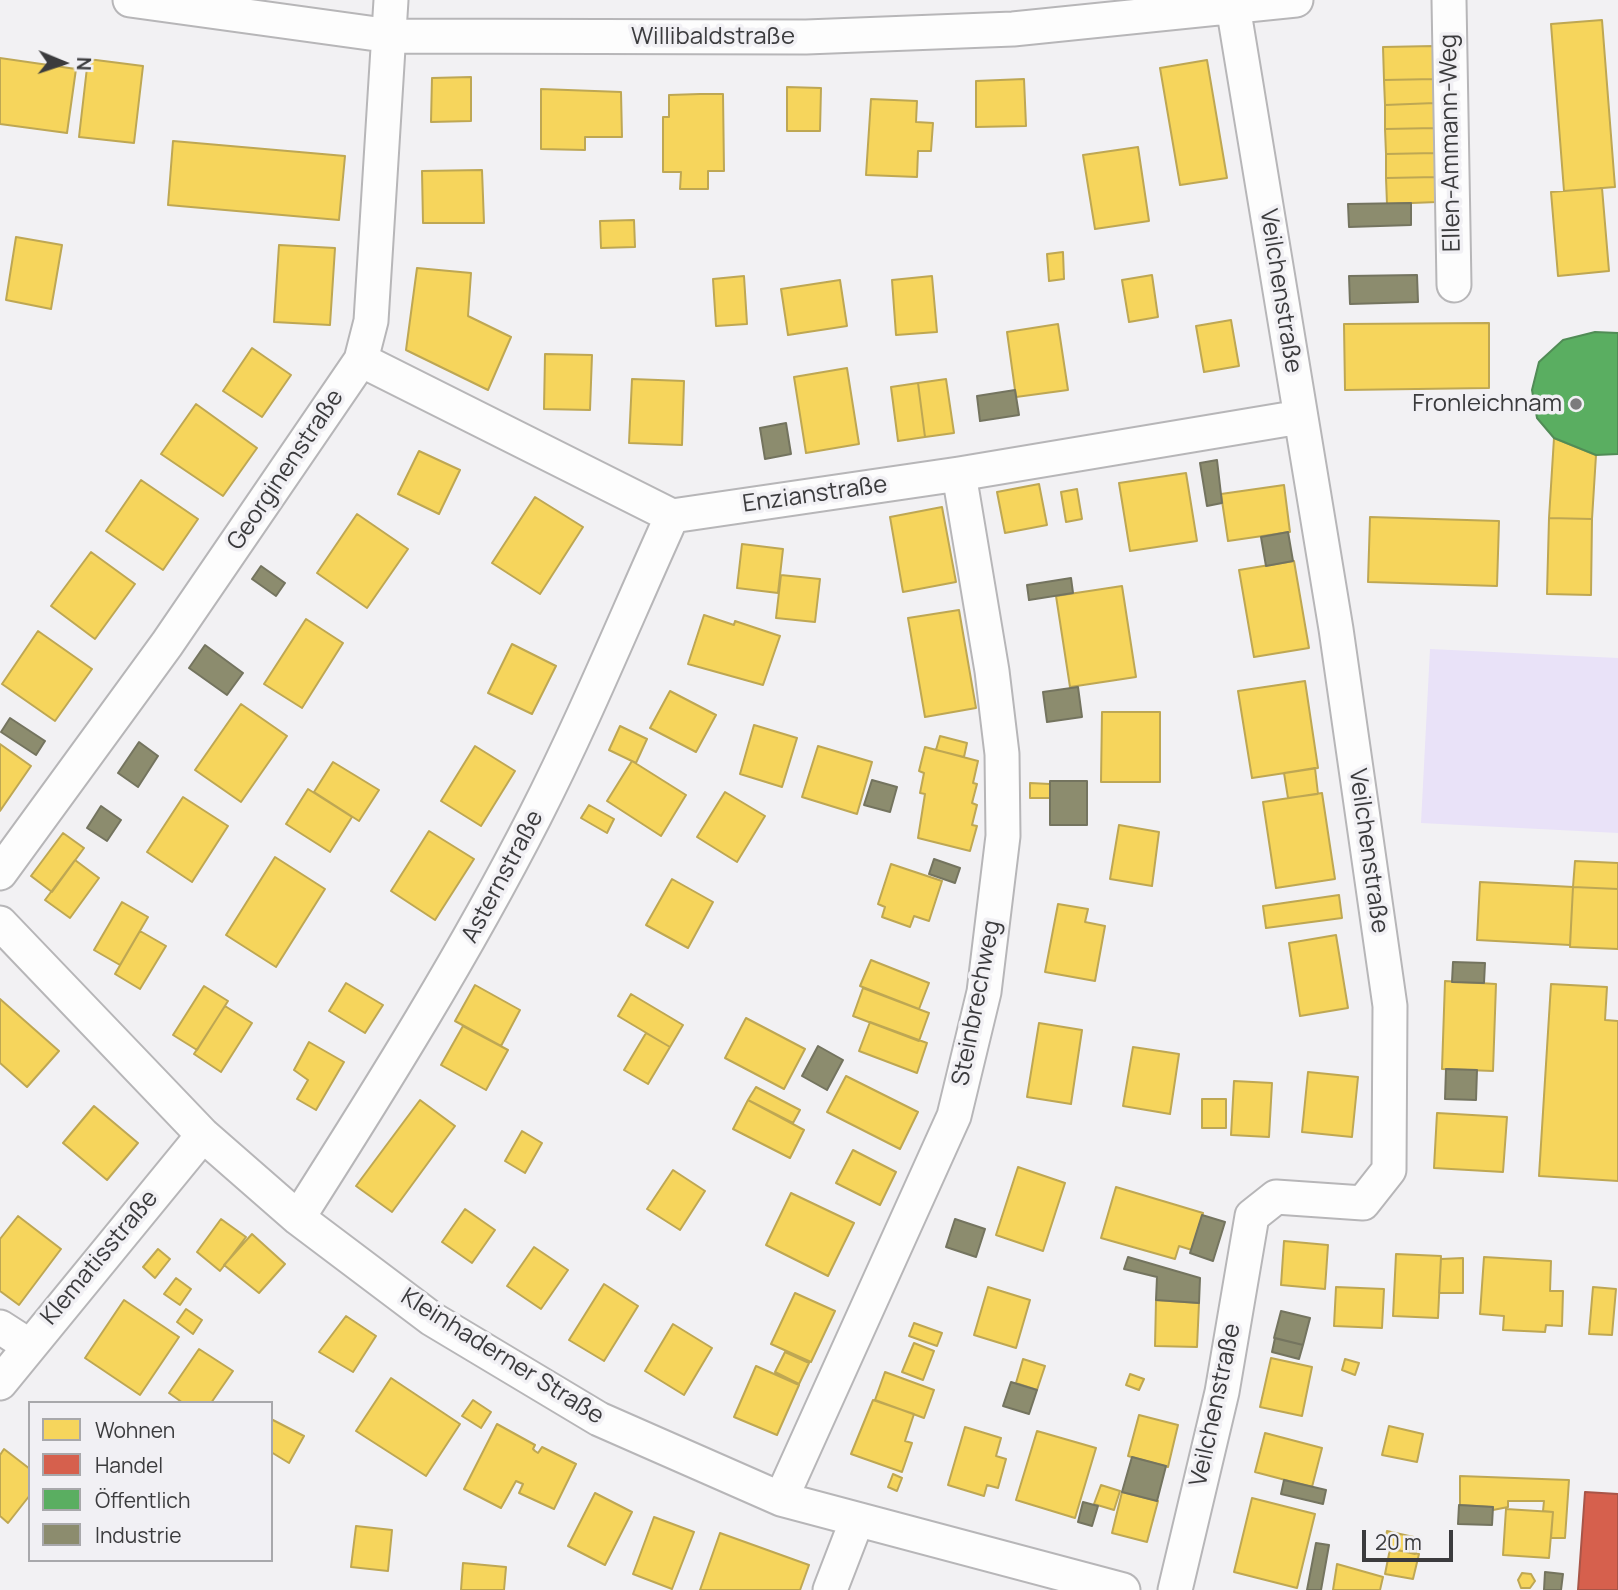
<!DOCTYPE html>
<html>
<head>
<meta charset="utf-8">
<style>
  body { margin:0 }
  #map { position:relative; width:1618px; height:1590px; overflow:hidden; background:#f2f1f3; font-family:Manrope,sans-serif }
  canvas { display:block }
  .legend { position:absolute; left:28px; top:1401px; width:245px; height:161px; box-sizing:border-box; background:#f1f0f4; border:2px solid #a8a8ab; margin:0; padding:9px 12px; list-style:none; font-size:21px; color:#3b3b3d }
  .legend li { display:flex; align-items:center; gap:14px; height:35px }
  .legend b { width:35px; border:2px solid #a8a8ab }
  .north { position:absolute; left:28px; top:28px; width:70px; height:70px; -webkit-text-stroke:5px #f1f0f4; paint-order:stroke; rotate:92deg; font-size:19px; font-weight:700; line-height:28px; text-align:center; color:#3b3b3d }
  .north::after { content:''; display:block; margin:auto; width:24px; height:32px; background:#3b3b3d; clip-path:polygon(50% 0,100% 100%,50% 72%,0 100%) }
  .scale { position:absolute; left:1362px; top:1530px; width:91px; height:32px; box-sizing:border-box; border:4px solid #3b3b3d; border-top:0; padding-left:9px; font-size:21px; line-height:24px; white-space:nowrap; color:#3b3b3d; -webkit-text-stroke:5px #f1f0f4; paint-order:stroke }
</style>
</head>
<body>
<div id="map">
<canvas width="1618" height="1590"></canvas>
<ul class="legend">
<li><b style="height:19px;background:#f6d55c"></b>Wohnen</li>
<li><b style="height:19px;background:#d6604d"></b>Handel</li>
<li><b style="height:19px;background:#5aae61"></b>Öffentlich</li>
<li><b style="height:19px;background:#8c8c6e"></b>Industrie</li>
</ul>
<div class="north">N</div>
<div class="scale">20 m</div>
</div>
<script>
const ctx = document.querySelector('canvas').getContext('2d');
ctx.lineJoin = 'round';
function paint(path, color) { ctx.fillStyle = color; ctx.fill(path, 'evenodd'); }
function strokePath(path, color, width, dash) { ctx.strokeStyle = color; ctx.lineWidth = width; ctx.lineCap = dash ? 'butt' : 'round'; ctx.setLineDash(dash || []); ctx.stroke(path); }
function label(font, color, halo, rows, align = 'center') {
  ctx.font = font + ' Manrope,sans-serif'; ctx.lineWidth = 7; ctx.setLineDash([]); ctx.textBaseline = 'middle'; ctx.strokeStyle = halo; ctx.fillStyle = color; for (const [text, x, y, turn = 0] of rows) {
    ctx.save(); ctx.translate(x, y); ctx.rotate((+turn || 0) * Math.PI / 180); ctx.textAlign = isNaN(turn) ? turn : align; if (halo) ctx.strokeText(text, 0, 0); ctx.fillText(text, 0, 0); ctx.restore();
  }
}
paint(new Path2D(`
  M1430,649L1618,658V833L1421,823Z`), '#e9e2f8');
const homes = new Path2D(`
  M1602,20L1615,187L1564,191L1551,24Z
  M1434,46L1435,79L1384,80L1383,47Z
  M0,58L76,69L67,133L0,124Z
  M88,59L143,66L134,143L79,137Z
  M1207,60L1227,178L1180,185L1160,68Z
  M471,77V121L431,122L432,78Z
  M1024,79L1026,126L976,127V81Z
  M1435,79V103L1385,105L1384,80Z
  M787,87L821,88L820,131H787Z
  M541,89L621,92L622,137H585V150L541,149Z
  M700,94H723L724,171H708V189H680L681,172H663V117H669V95Z
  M871,99L917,101L916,122L933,123L931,151H918L917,177L866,175Z
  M1435,103L1436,128L1385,129V105Z
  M1436,128V153L1386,154L1385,129Z
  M173,141L345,156L339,220L168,205Z
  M1138,147L1149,221L1095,229L1083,155Z
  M1436,153L1437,177L1386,178V154Z
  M482,170L484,223H423L422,171Z
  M1437,177V202L1387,204L1386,178Z
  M1602,188L1609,271L1558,276L1551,192Z
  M634,220L635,247L601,248L600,221Z
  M16,237L62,245L51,309L6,300Z
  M279,245L335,248L330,325L274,322Z
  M1063,252L1064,279L1049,281L1047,254Z
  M417,268L471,273L468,316L511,337L488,390L406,350Z
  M1152,275L1158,317L1129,322L1122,280Z
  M744,276L747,324L716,326L713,279Z
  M932,276L937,332L896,335L892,280Z
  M840,280L847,326L788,335L781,289Z
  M1231,320L1239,366L1204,372L1196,326Z
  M1489,323V388L1345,390L1344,324Z
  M1058,324L1068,390L1016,397L1007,332Z
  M252,348L291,375L262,417L223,391Z
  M545,354L592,355L590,410L544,409Z
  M847,368L859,444L806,453L794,377Z
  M632,379L684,381L682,445L629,443Z
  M946,379L954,433L925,437L918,383Z
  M918,383L925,437L898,441L891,387Z
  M196,404L257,448L223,496L161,454Z
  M1554,438L1596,455L1592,519L1549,518Z
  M419,451L460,470L439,514L398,494Z
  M1186,473L1197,541L1130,551L1119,483Z
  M141,480L198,519L163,570L106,531Z
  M1039,484L1047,525L1005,533L997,492Z
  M1284,485L1290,532L1228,541L1221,494Z
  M1077,489L1082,519L1066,522L1061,492Z
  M535,497L583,527L540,594L492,563Z
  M942,507L956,582L903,592L890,517Z
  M357,514L408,549L367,608L317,573Z
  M1370,517L1499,521L1497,586L1368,582Z
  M1549,518L1592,519L1591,595L1547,594Z
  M742,544L783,549L778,593L737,588Z
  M91,552L135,584L95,639L51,606Z
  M1294,561L1309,648L1254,657L1239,570Z
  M781,575L820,579L815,622L776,618Z
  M1122,586L1136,677L1070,687L1056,596Z
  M959,610L976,708L925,717L908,618Z
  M704,615L734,625L735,621L780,636L763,685L688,664Z
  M306,619L343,643L302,708L264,684Z
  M38,631L92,669L55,721L2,684Z
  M512,644L556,666L532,714L488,693Z
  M1305,681L1318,768L1252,778L1238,691Z
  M670,691L716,715L696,752L650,728Z
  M241,704L287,736L241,802L195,770Z
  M1102,712H1160V782H1101Z
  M754,725L797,738L782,787L740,774Z
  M620,726L647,739L636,763L609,750Z
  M940,736L967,743L964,757L936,750Z
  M0,744L31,766L0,811Z
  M475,746L515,771L481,826L441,801Z
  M818,746L872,762L857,814L802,797Z
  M925,747L978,761L973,783L977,784L972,803L977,805L972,825L977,826L970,851L918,838L925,794L920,793L924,773L919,771Z
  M632,761L686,795L661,836L607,801Z
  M333,762L379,790L359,821L314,792Z
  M1315,768L1318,794L1288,798L1284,773Z
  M1030,783L1050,784V798H1030Z
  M308,789L352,817L330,852L286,824Z
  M725,792L765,816L737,862L697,837Z
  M1322,793L1335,879L1276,888L1263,802Z
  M183,797L228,826L192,882L147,852Z
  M589,805L614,819L607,833L581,818Z
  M1119,825L1159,832L1152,886L1110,879Z
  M429,831L474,859L435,920L391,891Z
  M63,833L84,848L52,892L31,876Z
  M275,857L325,889L276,967L226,935Z
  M75,860L99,878L70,918L45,900Z
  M1575,861L1618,863V889L1573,887Z
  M891,864L942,881L929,921L914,916L910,927L882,917L885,907L878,904Z
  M672,879L713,902L688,948L646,925Z
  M1480,882L1573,887L1570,945L1477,940Z
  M1573,887L1618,889V949L1570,947Z
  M1339,895L1342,918L1266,928L1263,906Z
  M122,902L148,917L120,965L94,950Z
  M1058,904L1088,909L1085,922L1105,926L1095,981L1045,972Z
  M140,931L166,946L140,989L115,974Z
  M1336,935L1348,1008L1300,1016L1289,943Z
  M871,960L929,983L919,1009L860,986Z
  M1445,981L1496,984L1493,1071L1442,1069Z
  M346,983L383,1005L365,1033L329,1011Z
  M1551,984L1607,987L1605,1020L1618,1021V1181L1539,1176Z
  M475,985L520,1010L501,1046L455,1021Z
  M204,986L228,1001L197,1050L173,1035Z
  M863,988L929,1013L919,1041L853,1016Z
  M631,994L683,1025L670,1047L618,1016Z
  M0,999L59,1051L27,1087L0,1063Z
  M225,1006L252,1023L221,1072L194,1054Z
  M746,1018L805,1049L784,1089L725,1058Z
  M870,1022L927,1043L917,1073L859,1051Z
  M1039,1023L1082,1030L1071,1104L1027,1097Z
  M463,1026L508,1050L486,1090L441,1065Z
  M646,1033L670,1047L648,1084L624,1070Z
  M309,1042L344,1062L316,1110L297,1099L308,1080L294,1070Z
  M1133,1047L1179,1054L1170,1114L1123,1106Z
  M1308,1072L1358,1077L1352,1137L1302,1132Z
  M846,1076L918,1112L900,1149L827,1112Z
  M1234,1081L1272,1083L1269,1137L1231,1135Z
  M756,1087L800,1110L793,1123L748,1100Z
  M1202,1099H1226V1128H1202Z
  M420,1100L455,1126L392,1212L356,1186Z
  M748,1100L804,1130L790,1158L733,1129Z
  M94,1106L138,1143L107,1180L63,1143Z
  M1437,1113L1507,1117L1503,1172L1434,1168Z
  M522,1131L542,1143L525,1173L505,1161Z
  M853,1150L896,1172L880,1205L836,1183Z
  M1018,1167L1065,1183L1043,1251L996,1235Z
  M673,1170L705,1191L680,1230L647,1209Z
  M1116,1187L1203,1213L1192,1250L1179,1246L1175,1259L1101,1238Z
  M791,1193L854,1223L828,1276L766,1245Z
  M465,1209L495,1230L472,1263L442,1242Z
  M18,1216L61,1249L19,1305L0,1291V1239Z
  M221,1219L246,1237L220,1271L197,1252Z
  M252,1234L285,1264L259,1293L224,1265Z
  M1284,1241L1328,1245L1325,1289L1281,1285Z
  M534,1247L568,1270L541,1309L507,1286Z
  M158,1249L170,1259L155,1278L143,1267Z
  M1396,1254L1441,1256L1438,1318L1393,1316Z
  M1484,1257L1551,1261L1550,1291H1563L1562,1326L1546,1325L1545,1332L1503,1330L1504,1316L1480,1314Z
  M1463,1258V1293H1439L1441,1259Z
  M176,1278L191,1289L180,1305L164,1294Z
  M604,1284L638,1306L604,1361L569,1340Z
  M988,1287L1030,1300L1016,1348L974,1335Z
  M1336,1287L1384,1289L1382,1328L1334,1326Z
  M1593,1287L1616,1289L1612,1335L1589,1334Z
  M795,1293L835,1311L811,1362L771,1344Z
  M124,1300L179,1337L140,1395L85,1358Z
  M1156,1300L1199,1303L1197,1347L1155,1346Z
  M186,1309L202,1320L193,1334L177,1322Z
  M346,1316L376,1336L353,1372L319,1352Z
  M914,1323L942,1333L937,1346L909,1336Z
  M673,1324L712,1348L684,1395L645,1371Z
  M914,1343L934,1351L923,1380L902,1372Z
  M199,1349L233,1371L211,1403H183L169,1393Z
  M785,1352L809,1363L799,1384L775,1372Z
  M1271,1358L1312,1367L1302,1416L1260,1407Z
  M1023,1359L1045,1366L1037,1390L1016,1383Z
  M1345,1359L1359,1363L1355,1375L1342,1370Z
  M756,1366L799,1385L777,1435L734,1417Z
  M885,1372L934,1390L924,1418L875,1400Z
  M1130,1374L1144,1379L1139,1390L1126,1385Z
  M391,1378L460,1424L426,1476L356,1431Z
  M473,1400L491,1412L481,1428L462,1416Z
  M873,1400L914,1414L905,1441L912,1443L902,1472L851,1454Z
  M1139,1415L1178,1425L1168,1467L1128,1456Z
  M271,1419L304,1436L289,1463L271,1452Z
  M497,1424L535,1445L533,1449L535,1451L538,1453L542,1447L576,1464L554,1509L519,1493L523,1484L516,1481L501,1508L464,1489Z
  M1389,1426L1423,1434L1417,1462L1382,1455Z
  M965,1427L1001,1438L996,1456L1006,1459L998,1488L987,1485L984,1496L948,1485Z
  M1037,1431L1096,1448L1075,1518L1016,1500Z
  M1265,1433L1322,1448L1312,1487L1255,1472Z
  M4,1449L30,1469V1495L8,1523L0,1516V1455Z
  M893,1474L902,1478L897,1491L888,1487Z
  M1460,1476L1569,1480L1565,1538H1551L1553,1512L1543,1511L1544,1501H1508V1507L1493,1510V1507L1460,1505Z
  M1101,1485L1120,1491L1114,1510L1094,1504Z
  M1122,1492L1158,1501L1147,1542L1112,1533Z
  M595,1493L632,1512L605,1565L568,1546Z
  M1252,1498L1315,1514L1297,1588L1234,1572Z
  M1506,1509L1553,1512L1549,1558L1503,1555Z
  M654,1517L694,1532L672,1589L633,1574Z
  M356,1526L392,1530L388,1571L351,1567Z
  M1387,1531L1418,1538L1415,1554L1384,1547Z
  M720,1533L809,1565L800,1590H700Z
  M1390,1549L1419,1554L1413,1579L1385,1574Z
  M463,1563L506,1567L504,1590H461Z
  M1337,1564L1383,1577L1380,1590H1333Z
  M1522,1573L1531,1574L1535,1581L1530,1588H1521L1518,1580Z`);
paint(homes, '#f6d55c');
strokePath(homes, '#bea753', 2);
const shops = new Path2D(`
  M1585,1492L1618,1494V1590H1578Z`);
paint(shops, '#d6604d');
strokePath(shops, '#a85548', 2);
const public = new Path2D(`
  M1595,332L1618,333V454L1596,455L1554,438L1537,418L1532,390L1539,362L1563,340Z`);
paint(public, '#5aae61');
strokePath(public, '#518c56', 2);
const industry = new Path2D(`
  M1411,203V225L1349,227L1348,204Z
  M1417,275L1418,302L1350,304L1349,276Z
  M1015,390L1019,415L980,421L977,396Z
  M786,423L791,454L765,459L760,428Z
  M1217,460L1222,503L1207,506L1200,463Z
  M1288,532L1293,561L1266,566L1261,537Z
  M261,566L285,583L276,596L252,579Z
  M1071,578L1073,593L1029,600L1027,585Z
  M205,645L243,673L227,695L189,668Z
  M1078,687L1082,717L1047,722L1043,692Z
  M10,718L45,741L36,755L1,732Z
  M139,742L158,756L138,787L118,773Z
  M872,780L897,787L890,812L864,805Z
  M1050,781H1087V825H1050Z
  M101,806L121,820L107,841L87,828Z
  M934,859L960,868L955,883L929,874Z
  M1453,962L1485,963L1484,983L1452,982Z
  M818,1046L843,1060L827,1090L802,1076Z
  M1446,1069L1477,1070L1476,1100L1445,1099Z
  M1202,1215L1225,1222L1213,1261L1190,1253Z
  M955,1219L985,1229L976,1257L946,1247Z
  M1128,1257L1200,1278L1199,1303L1156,1300L1157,1277L1124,1269Z
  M1281,1311L1310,1318L1303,1345L1274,1338Z
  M1275,1338L1303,1345L1299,1359L1272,1352Z
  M1011,1382L1037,1390L1029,1414L1003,1406Z
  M1132,1457L1166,1466L1157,1501L1122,1492Z
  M1284,1480L1326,1490L1323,1504L1281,1494Z
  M1083,1502L1098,1506L1092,1526L1078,1522Z
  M1459,1505L1493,1507L1492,1525L1458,1524Z
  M1316,1543L1329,1545L1321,1590H1307Z
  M1545,1572L1563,1574L1561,1590H1544Z`);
paint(industry, '#8c8c6e');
strokePath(industry, '#74745f', 2);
const minor = new Path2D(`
  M130,0L391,36L806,37L1013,29L1296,0
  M1449,0L1454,285
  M361,360L672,516L959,474L1300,417
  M0,873L167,644L361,360L371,321L391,0
  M0,923L203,1135L298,1218L432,1319L599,1419L781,1499L1123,1590
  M298,1218C382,1086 464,955 535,816C585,718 627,615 672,516
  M0,1327L28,1345
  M0,1383L203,1135
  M781,1499L954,1116L984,992L1003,836L1002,754L992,671L959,474
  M830,1590L857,1520
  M1175,1590L1222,1392L1252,1216L1276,1197L1363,1203L1389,1170L1390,1006L1336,629L1232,0`);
strokePath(minor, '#b7b6b8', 37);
strokePath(minor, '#fdfdfd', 33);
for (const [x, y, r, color] of [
  [1576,404,7,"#7b7b7d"]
]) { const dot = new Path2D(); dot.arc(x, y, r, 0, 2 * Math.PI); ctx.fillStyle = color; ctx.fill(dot); strokePath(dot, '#f1f0f4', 2.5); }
label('24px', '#3b3b3d', '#f1f0f4', [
  ["Willibaldstraße",713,37],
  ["Ellen-Ammann-Weg",1451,143,-91],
  ["Veilchenstraße",1280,291,81],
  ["Georginenstraße",286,470,-56],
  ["Enzianstraße",815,495,-8],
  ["Veilchenstraße",1368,851,82],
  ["Asternstraße",503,877,-62],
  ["Steinbrechweg",977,1003,-79],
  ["Klematisstraße",100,1258,-50],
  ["Kleinhaderner Straße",502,1357,32],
  ["Veilchenstraße",1216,1405,-78]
]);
label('24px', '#3b3b3d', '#f1f0f4', [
  ["Fronleichnam",1562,404]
], 'right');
</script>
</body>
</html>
